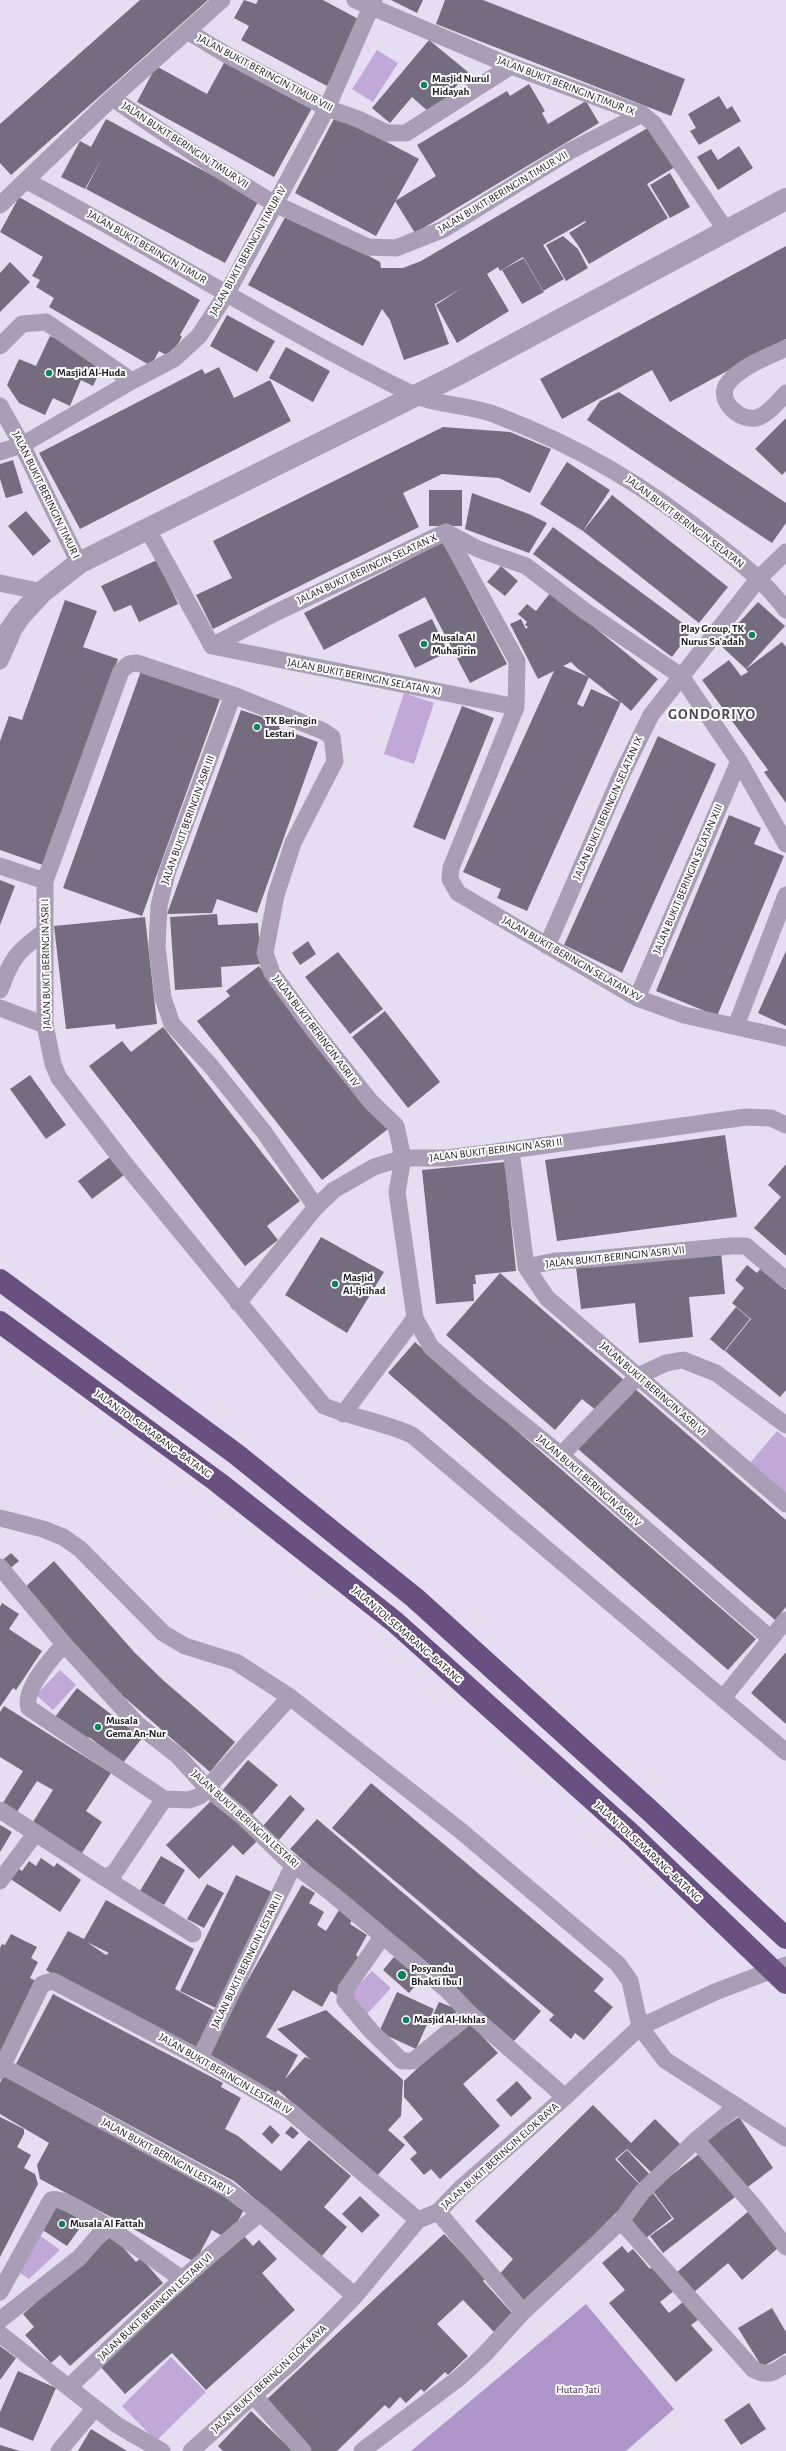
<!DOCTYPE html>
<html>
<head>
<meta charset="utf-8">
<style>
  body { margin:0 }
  canvas { display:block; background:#e7ddf2 }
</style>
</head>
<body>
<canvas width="786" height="2451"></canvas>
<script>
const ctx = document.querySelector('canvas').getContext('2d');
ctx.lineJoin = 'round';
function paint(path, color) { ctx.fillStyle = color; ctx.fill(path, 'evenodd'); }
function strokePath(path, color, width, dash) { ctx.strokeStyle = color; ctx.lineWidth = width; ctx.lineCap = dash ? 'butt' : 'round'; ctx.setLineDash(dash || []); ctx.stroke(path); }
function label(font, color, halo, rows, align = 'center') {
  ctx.font = font + ' "Alegreya Sans",sans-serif'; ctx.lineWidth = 4; ctx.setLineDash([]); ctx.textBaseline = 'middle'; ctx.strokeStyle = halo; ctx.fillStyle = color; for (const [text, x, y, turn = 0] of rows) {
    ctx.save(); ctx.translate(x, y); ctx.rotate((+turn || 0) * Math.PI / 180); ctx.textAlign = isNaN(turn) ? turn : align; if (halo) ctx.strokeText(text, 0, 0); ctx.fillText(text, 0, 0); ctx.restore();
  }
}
paint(new Path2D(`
  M377,50L398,63L373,102L352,89Z
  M404,693L434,703L414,764L384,754Z
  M777,1431L786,1438V1496L749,1464Z
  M60,1670L76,1685L53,1710L36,1695Z
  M372,1971L391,1988L367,2014L348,1996Z
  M35,2232L60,2250L29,2279L15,2270Z
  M171,2357L206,2392L156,2441L122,2406Z`), '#c0a9d9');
paint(new Path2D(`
  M586,2304L674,2409L626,2451H411Z`), '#ae95ca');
paint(new Path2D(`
  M140,0H208L11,175L0,163V124Z
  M244,0L256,4L258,0H323L362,21L327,86L241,40L249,26L234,18Z
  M391,0H423L417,13Z
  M445,0H483L685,79L671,116L436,24Z
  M429,40L468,72L432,115L412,97L390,123L372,108Z
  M225,61L312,108L274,177L137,102L156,66L207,94Z
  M529,84L545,111L542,113L548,124L586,101L599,123L415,233L395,201L436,176L417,145L507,91L510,96Z
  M719,96L727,109L732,106L741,121L699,145L690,131L696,128L688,114Z
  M336,115L419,159L376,236L295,193Z
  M106,119L259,200L225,263L86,189L102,158L85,189L61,177L80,141L91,147Z
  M651,126L675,167L647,184L668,218L589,264L578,245L569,233L586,222L585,221L543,245L564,279L543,291L523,257L500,271L498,267L487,274L509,311L457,343L436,305L462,288L435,304L434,302L449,344L404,360L390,320L382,309L363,346L248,285L288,212L380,262L381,268H403L421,261Z
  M739,146L753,168L718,190L697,157L711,149L718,160Z
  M670,173L690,207L670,218L650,185Z
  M19,197L200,300L180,335L182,337L170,357L159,351L151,366L49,307L54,298L36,287L40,280L32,276L43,257L0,232Z
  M563,236L578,249L588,268L566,281L546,245Z
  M786,246V339L670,402L652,370L562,419L540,379Z
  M524,258L544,292L522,304L502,270Z
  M10,262L30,282L0,312V273Z
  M227,315L275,341L257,372L210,346Z
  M50,336L93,355L102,367L93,386L81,380L70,406L53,398L45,415L19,403L7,385L19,359L36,366Z
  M286,347L330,371L313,402L269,378Z
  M219,367L234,398L270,380L291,421L80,529L39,453L202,369L205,374Z
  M619,392L786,503V523L772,543L587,420L600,401Z
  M786,418V471L782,475L755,449Z
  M443,427L510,432L551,449L530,493L499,478L442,474L403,493L419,527L213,629L196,595L232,578L213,541Z
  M13,460L23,493L6,498L0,479V464Z
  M567,462L610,490L583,531L612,495L728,587L699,623L583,531L540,504Z
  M429,490H462V526H429Z
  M472,493L529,514L547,523L529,553L465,529Z
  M26,511L51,541L33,556L8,526Z
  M553,527L692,630L672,657L533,554Z
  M443,542L507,664L470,683L425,597L324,650L304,613Z
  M157,560L178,604L139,622L131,605L114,612L101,586Z
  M501,566L518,581L505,596L487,582Z
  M551,592L658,679L631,711L621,702L527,911L497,898L501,889L463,872L554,671L538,679L510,624L521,619L526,629L528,627L525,625L527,622L518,614L527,604L536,611ZM571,662L577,668L620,702L591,689L583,707L577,704L589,677L563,666Z
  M65,600L97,611L83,647L118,659L43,865L0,850V741L9,716L22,720Z
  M758,602L785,626L746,669L719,644Z
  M432,619L448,652L415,668L398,635Z
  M782,642L786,647V803L764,772L768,770L702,680L729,660L741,676L748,672L746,669Z
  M141,671L220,699L142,916L63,888Z
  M462,706L494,718L445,840L413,827Z
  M241,710L280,723L279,728L318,742L257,913L217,899L212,913L167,914Z
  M658,736L716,764L622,973L564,945Z
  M729,815L761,828L754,844L784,856L717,1016L656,991Z
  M0,880L15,886L0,925Z
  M217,914L218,925L258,923L261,964L221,967L222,987L175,990L170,917Z
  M145,917L157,1024L116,1029L115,1024L66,1029L54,926Z
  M308,941L316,954L300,965L292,953Z
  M786,951V1026L758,1013Z
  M338,952L383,1009L350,1034L305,977Z
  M259,966L388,1129L322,1180L197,1021L230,996L226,991Z
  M385,1011L440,1082L408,1108L352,1037Z
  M163,1027L300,1201L267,1226L278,1240L245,1266L89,1066L122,1041L131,1052Z
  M30,1075L66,1125L46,1139L10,1089Z
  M725,1135L737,1217L557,1241L545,1160Z
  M110,1157L124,1175L92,1199L78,1181Z
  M505,1162L516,1271L475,1275L476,1284H473L474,1301L436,1304L422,1170Z
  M786,1164V1256L754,1228L781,1197L768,1185Z
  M321,1237L384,1272L347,1333L285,1295Z
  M721,1252L725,1294L689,1297L693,1337L639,1343L635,1303L581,1309L576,1267Z
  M747,1265L757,1273L761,1268L786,1290V1390L780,1397L725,1351L751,1319L732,1303L744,1288L735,1280Z
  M500,1273L624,1380L597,1411L582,1399L555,1430L446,1335Z
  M736,1307L750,1319L724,1351L710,1339Z
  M415,1342L756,1639L728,1670L388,1373Z
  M633,1387L786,1520V1607L775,1620L578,1449Z
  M11,1553L19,1561L7,1571L0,1562Z
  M54,1561L135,1653L164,1681L235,1742L210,1772L123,1696L23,1589Z
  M2,1603L19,1614L9,1629L42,1651L16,1690L13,1688L0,1707V1607Z
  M786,1652V1724L751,1693Z
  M77,1688L142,1738L123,1763L89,1737L86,1741L55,1717Z
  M4,1706L111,1773L86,1811L102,1822L80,1856L31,1825L53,1790L37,1781L15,1815L1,1806L23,1771L0,1757V1712Z
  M248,1760L278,1785L251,1816L222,1791Z
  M371,1783L604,1979L594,1991L613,2007L584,2040L575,2033L571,2039L549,2020L554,2015L332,1828Z
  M290,1795L305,1809L279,1840L263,1826Z
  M214,1798L257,1841L243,1855L233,1845L199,1879L166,1845Z
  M317,1819L541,2011L514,2041L290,1849Z
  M0,1825L12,1832L0,1852Z
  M161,1856L185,1870L164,1905L140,1891Z
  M41,1858L54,1867L57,1863L81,1880L60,1912L9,1878L16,1867L22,1871L29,1861L36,1866Z
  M236,1875L274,1893L218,2009L180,1991Z
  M207,1884L224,1893L204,1928L187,1919Z
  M302,1885L315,1893L309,1903L324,1912L317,1925L326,1931L339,1910L353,1918L350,1924L367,1935L356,1955L358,1957L337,1995L331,1991L322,2007L293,1990L266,2037L298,2055L285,2079L305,2057L310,2059L277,2029L326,2010L403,2080L401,2116L388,2130L405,2145L376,2177L278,2090L275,2094L205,2055Z
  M106,1900L194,1949L175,1989L217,2012L195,2051L66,1983L46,1970L68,1931L84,1939ZM87,1942L109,1953L106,1955Z
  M11,1934L37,1947L31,1958L38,1962L30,1978L38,1982L0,2057V1948L2,1944L5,1945Z
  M394,1957L421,1979L409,1993L383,1970Z
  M397,1992L434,2009L416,2049L379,2032Z
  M53,1994L223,2083L221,2087L241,2098L225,2129L238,2136L281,2171L309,2140L351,2176L324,2207L347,2227L322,2256L234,2181L16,2064Z
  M439,2002L457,2009L452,2023L433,2015Z
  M468,2021L498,2053L463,2084L500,2126L440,2179L431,2169L424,2175L410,2159L417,2153L403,2137L423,2119L404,2097V2081Z
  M4,2075L246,2206L228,2239L212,2230L195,2262L40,2179L37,2165L49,2143L0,2114V2083Z
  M517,2081L532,2098L511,2117L496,2100Z
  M593,2105L631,2143L655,2119L683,2147L654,2175L627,2149L615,2159L642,2187L521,2308L497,2277L513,2259L475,2221Z
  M0,2117L24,2129V2134L17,2147L31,2155L24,2168L35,2174L38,2184L0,2257Z
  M739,2117L773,2168L745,2189L705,2141Z
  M270,2125L280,2135L272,2144L262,2134Z
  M291,2126L299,2133L293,2139L285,2133Z
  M627,2150L653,2178L643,2187L617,2159Z
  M699,2154L735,2197L663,2253L650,2236L674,2219L652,2190Z
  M653,2193L672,2218L646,2238L627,2214Z
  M360,2196L380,2215L362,2233L342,2214Z
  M56,2201L85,2221L67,2246L38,2227Z
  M750,2210L778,2248L742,2280L728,2263L693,2293L676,2273Z
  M444,2234L486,2278L483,2281L513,2314L494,2332L463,2300L437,2324L468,2356L448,2375L445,2372L424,2392L421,2389L406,2403L400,2397L389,2409L385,2405L337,2451H311L266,2400Z
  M112,2235L136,2262L141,2258L163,2283L70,2366L60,2355L51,2363L25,2335L34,2327L23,2314Z
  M244,2236L253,2246L259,2240L277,2259L262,2273L295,2310L206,2390L172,2353L125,2394L99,2365Z
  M622,2246L628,2253L633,2249L650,2269L654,2265L675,2290L660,2302L669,2313L684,2301L699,2319L691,2325L713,2350L676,2382L609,2303L625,2290L602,2263Z
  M772,2308L786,2332V2353L762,2367L738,2328Z
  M0,2346L16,2358L0,2380Z
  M18,2371L56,2388L33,2441L0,2427V2412Z
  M749,2403L766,2429L741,2445L724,2420Z
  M251,2411L293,2451H223L218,2446Z
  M91,2429L127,2451H78Z
  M0,2445L20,2451H0Z`), '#756d7f');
strokePath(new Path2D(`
  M355,0L511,66L642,114L654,124L727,232
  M187,31L227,55L327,108L358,119L387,133H406L511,66
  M112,98L211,165L275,204L368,247L396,248L444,229L570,151L642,114
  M27,181C156,249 279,329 410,393C436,406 469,404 496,415C580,447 646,486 716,543C742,564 766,583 786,610
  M0,205L112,98L222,0
  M0,346L22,324L46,322L132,381
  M786,348C768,357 741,366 728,383C715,400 741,424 759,417C769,413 779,401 786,393
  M0,406L22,445L79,563
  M0,452L22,445L132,381L174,359L199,336L227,293L327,108L374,0
  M147,528L212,646
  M446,532L517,661L516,707L451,868L450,879L458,893L637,998L684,1015L786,1038
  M0,583L42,592
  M212,646L275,613L446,532L478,549L526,566L585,611L681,676L739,761L786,844
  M212,646L516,707
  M0,661L12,634
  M233,695L137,663L129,664L121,671L45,881V1025L53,1064L59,1078L125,1164L324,1406C353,1418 384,1422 412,1435L786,1752
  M0,866L45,881
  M547,946L620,778L651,715L759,578L786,552
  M0,990C12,957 17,952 45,931
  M637,998L739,761
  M0,1008L45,1025
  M736,1026L786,895
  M511,1150L526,1267L555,1261L594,1259L731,1246H746L786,1280
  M316,1207L264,1132L210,1065L172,1024L163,998L157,946L159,906L167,873L233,695L323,731L332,737L335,761L293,843L276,895L265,953L272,973L312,1028L371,1102L396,1126L403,1158L397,1192L415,1318L343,1414
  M526,1267L547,1298L786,1504
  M238,1303L316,1207L334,1190L374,1167L403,1158H447L511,1150L746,1117L771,1118L786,1125
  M415,1318L431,1347L480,1390L561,1455L771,1639
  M561,1455L638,1376L666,1363L683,1360L716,1373L786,1425
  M0,1518L43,1529L63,1537L80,1549L163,1633L185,1646L236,1662L290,1697L461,1831L618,1964L630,1981L640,2027L665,2060L786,2138
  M0,1567L64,1644L137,1724L177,1755L207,1788L242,1816L285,1858L330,1892L447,1990L470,2014L565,2097
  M64,1644C53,1657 22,1690 29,1708L164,1799
  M723,1698L786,1620
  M0,1810L105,1878L115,1872L164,1799L189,1800L200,1796L290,1697
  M105,1878L193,1934
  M0,1881L35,1834
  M382,1937L346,1989L345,2000L371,2031L402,2061H413L470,2014
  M200,2058L294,1864
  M2,2066L226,2188L260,2213L355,2296
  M0,2071L42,1984L53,1981L200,2058L289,2110L418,2220
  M696,2140L753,2205L786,2247
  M438,2212L523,2312
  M621,2221L753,2369C767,2377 774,2373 786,2364
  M0,2292L51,2200C63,2196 96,2220 107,2226
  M0,2320L79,2258L107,2226L182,2279
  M0,2334L117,2425L162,2451
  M69,2387L182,2279L260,2213
  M254,2396L303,2451
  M59,2451L95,2408
  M191,2451L290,2363L355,2296L418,2220L438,2212L461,2188L565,2097L640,2027L715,1992L786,1965
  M362,2451L459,2378L484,2355L523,2312L621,2221L642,2192L696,2140L737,2106`), '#a99eb6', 17);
strokePath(new Path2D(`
  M0,645L20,616L42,592L79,563L457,375L786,199`), '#a99eb6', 22);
strokePath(new Path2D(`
  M0,1280L236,1454L415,1598L647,1808L786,1938
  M0,1322L219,1483L395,1622L631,1834L786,1983`), '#685081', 22);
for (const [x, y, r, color] of [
  [424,85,4,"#11815e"],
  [49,373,4,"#11815e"],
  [752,635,4,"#11815e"],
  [424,644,4,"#11815e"],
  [257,727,4,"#11815e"],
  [335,1284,4,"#11815e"],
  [98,1727,4,"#11815e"],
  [402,1975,5,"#11815e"],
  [406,2020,4,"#11815e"],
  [62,2224,4,"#11815e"]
]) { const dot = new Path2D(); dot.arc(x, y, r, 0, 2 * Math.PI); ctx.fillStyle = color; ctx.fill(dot); strokePath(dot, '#fff', 1.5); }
label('11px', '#1d1921', '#fff', [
  ["JALAN BUKIT BERINGIN TIMUR VIII",265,73,28],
  ["JALAN BUKIT BERINGIN TIMUR IX",566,86,21],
  ["JALAN BUKIT BERINGIN TIMUR VII",185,145,33],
  ["JALAN BUKIT BERINGIN TIMUR VII",503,192,-31],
  ["JALAN BUKIT BERINGIN TIMUR",147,247,30],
  ["JALAN BUKIT BERINGIN TIMUR IV",248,251,-61],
  ["JALAN BUKIT BERINGIN TIMUR I",46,495,64],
  ["JALAN BUKIT BERINGIN SELATAN",685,522,37],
  ["JALAN BUKIT BERINGIN SELATAN X",367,569,-25],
  ["JALAN BUKIT BERINGIN SELATAN XI",364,677,11],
  ["JALAN BUKIT BERINGIN SELATAN IX",608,808,-66],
  ["JALAN BUKIT BERINGIN ASRI III",188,820,-70],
  ["JALAN BUKIT BERINGIN SELATAN XIII",688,879,-67],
  ["JALAN BUKIT BERINGIN SELATAN XV",572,959,30],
  ["JALAN BUKIT BERINGIN ASRI I",46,964,-91],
  ["JALAN BUKIT BERINGIN ASRI IV",316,1031,53],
  ["JALAN BUKIT BERINGIN ASRI II",496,1150,-7],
  ["JALAN BUKIT BERINGIN ASRI VII",615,1257,-6],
  ["JALAN BUKIT BERINGIN ASRI VI",653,1389,41],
  ["JALAN TOL SEMARANG–BATANG",153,1434,36],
  ["JALAN BUKIT BERINGIN ASRI V",589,1481,41],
  ["JALAN TOL SEMARANG–BATANG",407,1635,41],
  ["JALAN BUKIT BERINGIN LESTARI",245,1819,42],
  ["JALAN TOL SEMARANG–BATANG",648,1852,43],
  ["JALAN BUKIT BERINGIN LESTARI II",247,1961,-64],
  ["JALAN BUKIT BERINGIN LESTARI IV",225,2074,30],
  ["JALAN BUKIT BERINGIN ELOK RAYA",500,2156,-42],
  ["JALAN BUKIT BERINGIN LESTARI V",167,2157,29],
  ["JALAN BUKIT BERINGIN LESTARI VI",155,2307,-43],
  ["JALAN BUKIT BERINGIN ELOK RAYA",269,2379,-43]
]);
label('bold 11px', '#1d1921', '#fff', [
  ["Masjid Nurul",432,79],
  ["Hidayah",432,92],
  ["Masjid Al-Huda",57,373],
  ["Play Group, TK",744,629,"right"],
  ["Nurus Sa'adah",744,642,"right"],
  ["Musala Al",432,638],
  ["Muhajirin",432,651],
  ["TK Beringin",265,721],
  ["Lestari",265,734],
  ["Masjid",343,1278],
  ["Al-Ijtihad",343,1291],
  ["Musala",106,1721],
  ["Gema An-Nur",106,1734],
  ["Posyandu",411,1969],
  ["Bhakti Ibu I",411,1982],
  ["Masjid Al-Ikhlas",414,2020],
  ["Musala Al Fattah",70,2224]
], 'left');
label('11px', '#442162', '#fff', [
  ["Hutan Jati",578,2390]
]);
ctx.letterSpacing = '1px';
label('bold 15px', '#50485a', '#fff', [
  ["GONDORIYO",712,714]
]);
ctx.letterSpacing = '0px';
</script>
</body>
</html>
